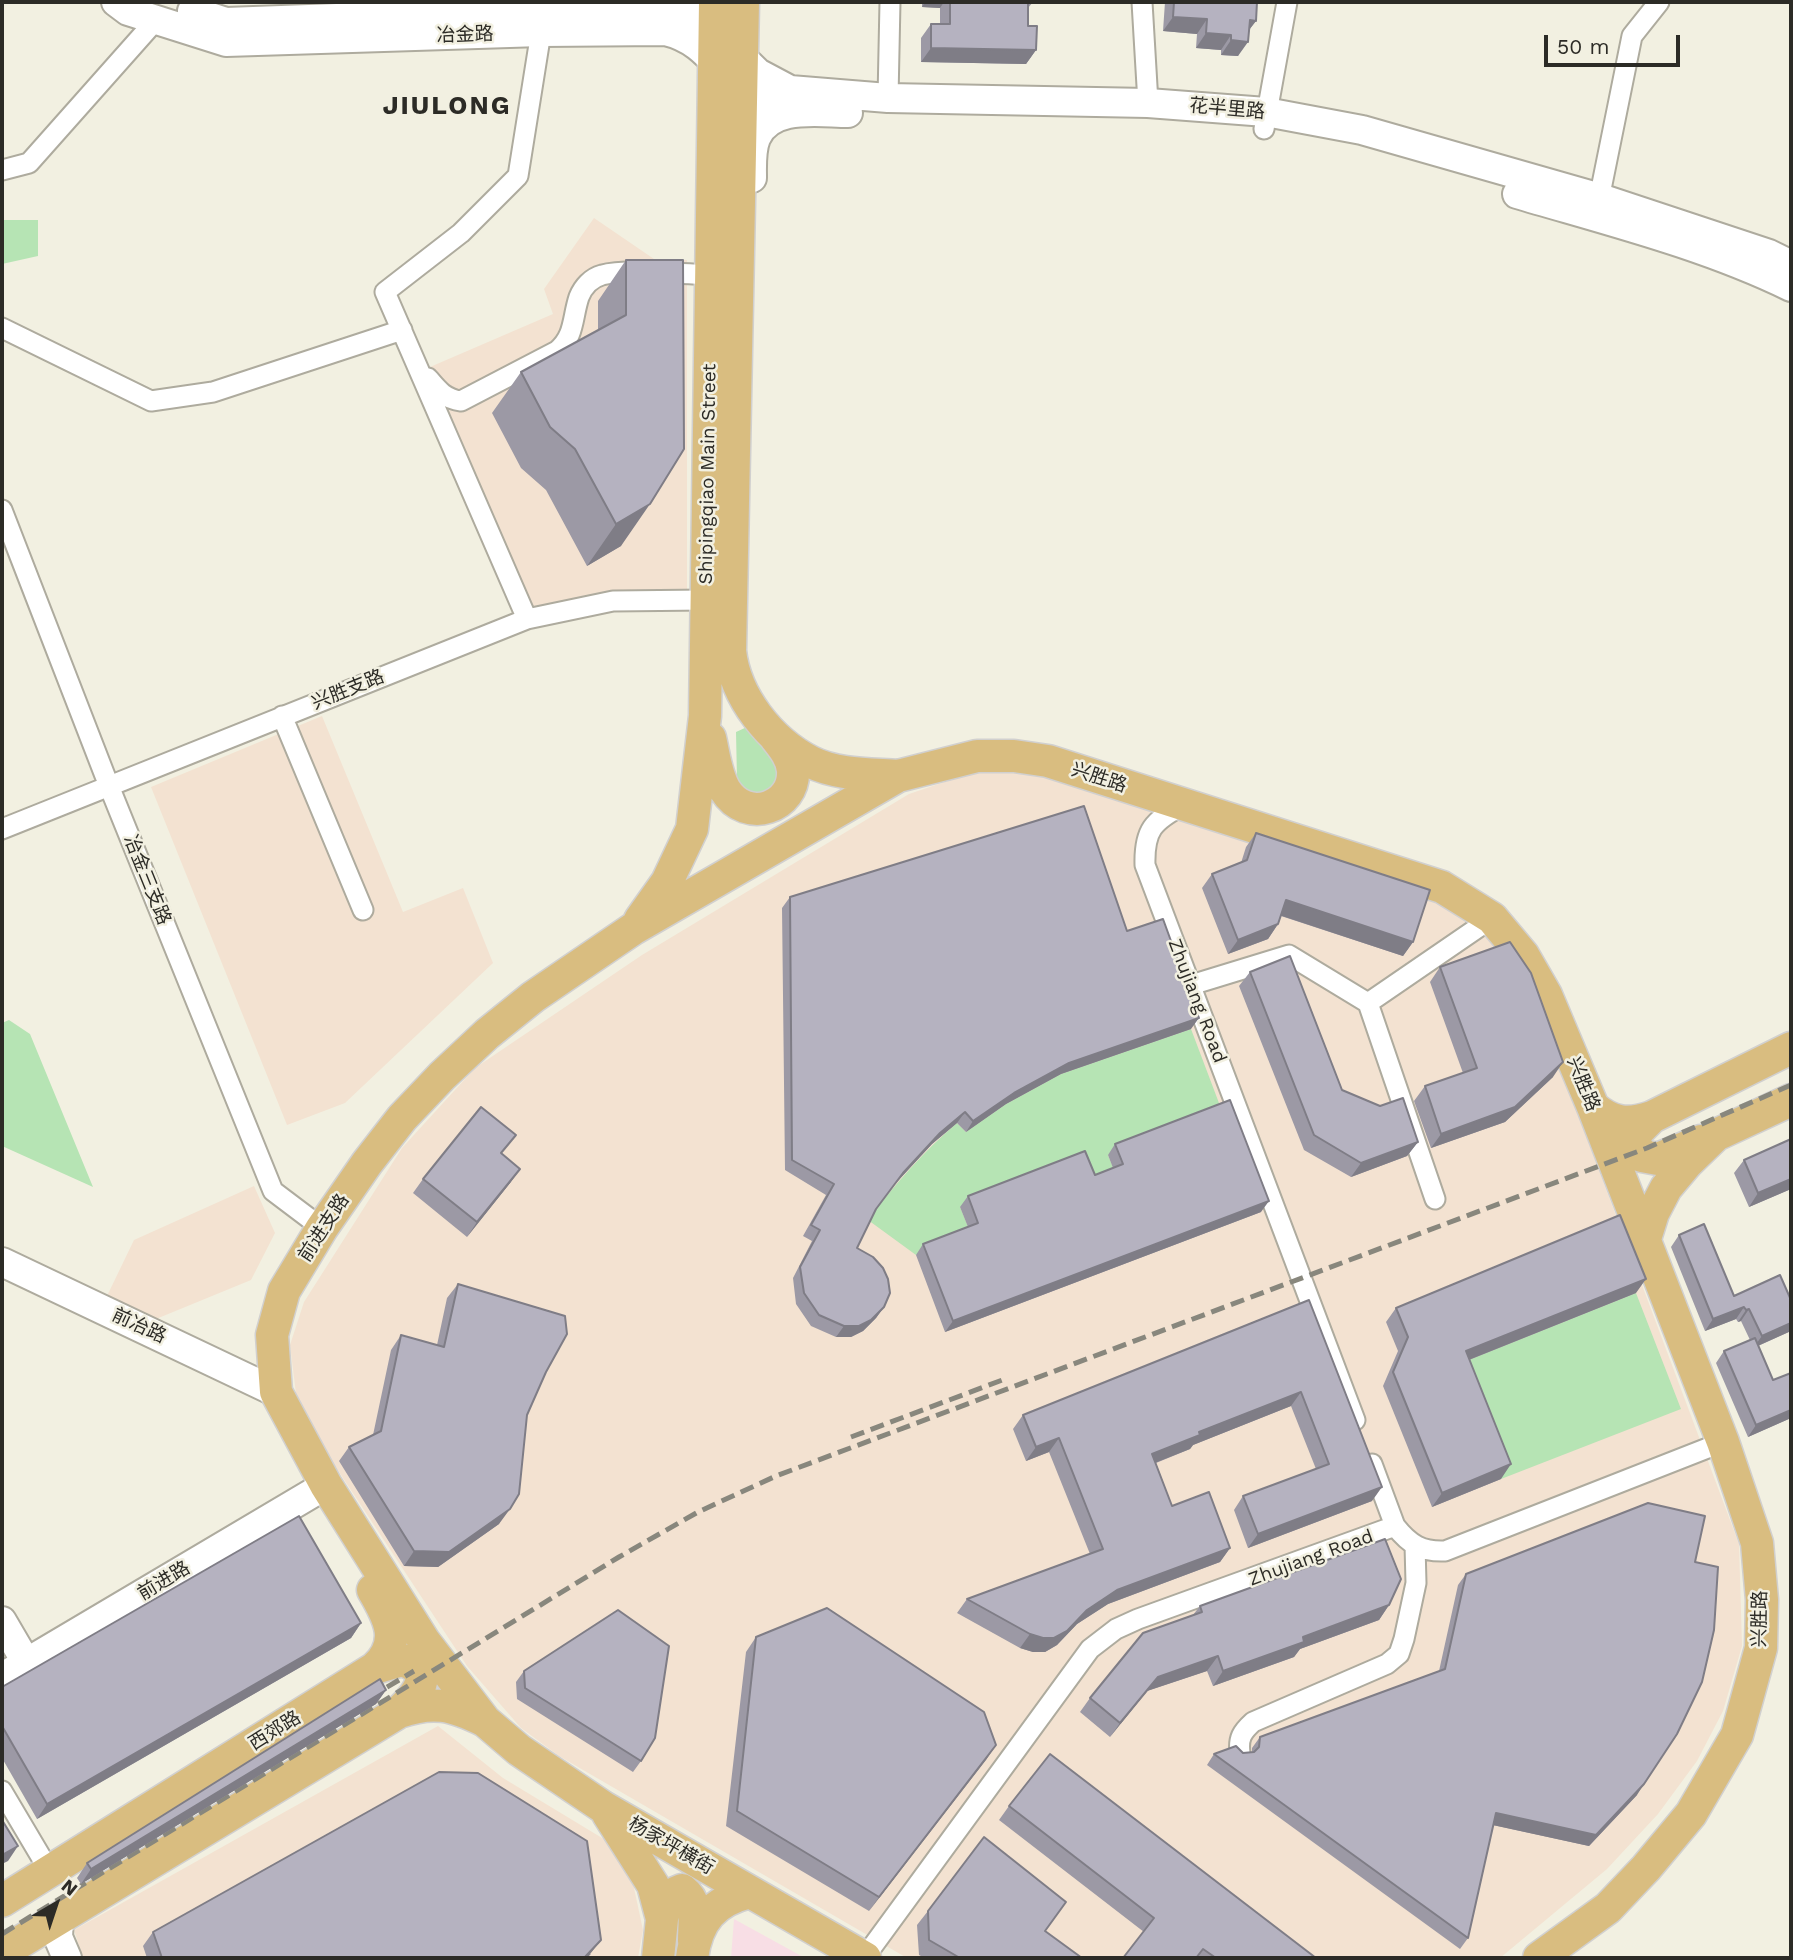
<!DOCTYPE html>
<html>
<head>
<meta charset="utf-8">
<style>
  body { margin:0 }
  #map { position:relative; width:1793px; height:1960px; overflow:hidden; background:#f2f0e1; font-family:"Work Sans",sans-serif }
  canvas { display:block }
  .frame { position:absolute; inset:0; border:4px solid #2c2b26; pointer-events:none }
  .north { position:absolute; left:21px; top:1869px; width:70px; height:70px; -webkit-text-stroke:5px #f2f0e1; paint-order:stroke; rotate:39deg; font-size:19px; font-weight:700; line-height:28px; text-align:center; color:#2c2b26 }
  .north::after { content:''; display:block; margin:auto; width:24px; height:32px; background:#2c2b26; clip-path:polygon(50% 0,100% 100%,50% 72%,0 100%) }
  .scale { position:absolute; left:1544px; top:35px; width:136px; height:32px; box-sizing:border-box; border:4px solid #2c2b26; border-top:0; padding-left:9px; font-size:21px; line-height:24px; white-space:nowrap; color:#2c2b26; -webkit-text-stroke:5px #f2f0e1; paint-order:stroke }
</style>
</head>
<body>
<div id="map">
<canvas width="1793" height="1960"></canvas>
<div class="frame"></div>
<div class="north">N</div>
<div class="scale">50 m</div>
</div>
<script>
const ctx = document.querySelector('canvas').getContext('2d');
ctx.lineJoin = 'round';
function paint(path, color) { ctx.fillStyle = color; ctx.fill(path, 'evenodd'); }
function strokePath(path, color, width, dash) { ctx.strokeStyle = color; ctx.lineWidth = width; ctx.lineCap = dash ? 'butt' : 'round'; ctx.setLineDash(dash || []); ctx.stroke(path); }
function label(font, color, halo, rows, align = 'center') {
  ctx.font = font + ' "Work Sans","Noto Sans SC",sans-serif'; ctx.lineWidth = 5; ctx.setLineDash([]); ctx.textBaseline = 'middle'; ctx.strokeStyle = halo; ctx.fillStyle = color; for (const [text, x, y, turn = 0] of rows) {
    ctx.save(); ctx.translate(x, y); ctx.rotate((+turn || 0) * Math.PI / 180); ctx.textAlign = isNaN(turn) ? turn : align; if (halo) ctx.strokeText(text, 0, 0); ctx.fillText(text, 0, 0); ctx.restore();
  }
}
paint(new Path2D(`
  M594,218L654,259L687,260V590L613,592L534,609L430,367L553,314L544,289Z
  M322,716L403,912L463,888L493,963L345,1103L287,1125L151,787Z
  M1009,770L1045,775L1436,899L1487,927L1536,1002L1739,1544L1742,1646L1723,1711L1697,1761L1658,1814L1607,1869L1500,1958H907L559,1756L521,1728L467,1666L298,1410L290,1345L304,1302L402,1148L475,1068L642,955L909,794L977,771Z
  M254,1186L275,1233L251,1280L156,1319L107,1296L134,1240Z
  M438,1726L503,1778L612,1844L628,1860L643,1930L638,1958H83L74,1930Z`), '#f3e2d1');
paint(new Path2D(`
  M734,1919L805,1958H731Z`), '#f8dee5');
paint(new Path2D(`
  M2,220H38V256L2,264Z
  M747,727L781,759L784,781L752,799L737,780L736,732Z
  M9,1020L30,1034L93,1187L2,1146V1023Z
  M1191,1029L1222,1111L1108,1155L1116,1175L960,1207L971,1234L916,1255L868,1220C895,1184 923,1152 957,1123L966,1132L1006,1104L1061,1074Z
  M1636,1293L1681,1409L1501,1479L1456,1365Z`), '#b6e4b4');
const street = new Path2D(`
  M1142,2L1148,103
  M888,98L890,2
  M1264,129L1287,2
  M2,170L29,163L156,20
  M1597,209L1632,36L1659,2
  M2,328L151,401L213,392L402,330
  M428,378C438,390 445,399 461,401L557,351C575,336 572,318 579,297C583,287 591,278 602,275C625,268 684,274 711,275
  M2,510L109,786L273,1191L322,1228
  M527,619L385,292L461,233L518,176L541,32
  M282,716L363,910
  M1183,805C1153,821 1144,830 1145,865L1355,1420
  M2,829L527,619L613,601L706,600
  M1191,985L1289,955L1368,1003L1435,1199
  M1368,1003L1492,918
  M1395,1526C1410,1545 1422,1552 1445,1551L1723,1442
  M1240,1753C1238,1738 1242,1732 1253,1722L1387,1664L1399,1654L1404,1639L1416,1583L1415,1545
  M2,1791L50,1872
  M864,1958L1090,1649L1116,1629L1138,1619L1395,1526L1372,1464`);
const secondary = new Path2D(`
  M116,2L128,11L226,42L541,32L665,31C703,40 714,65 741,89C756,103 776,108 795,112
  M669,6L700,20L715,31L758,73L790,90L888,98L1148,103L1266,112L1362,130L1600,198L1769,254L1791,265
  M192,11L226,22L669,6L688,3
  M752,178C752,165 751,150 756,138C771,104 818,113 848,113
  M1517,194C1608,221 1705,245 1791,287
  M2,1262L276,1392
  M2,1621L26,1662
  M2,1677L326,1485
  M59,1918L58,1937L67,1958`);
const primary = new Path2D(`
  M743,2L730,651C735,697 770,741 811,762C837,775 870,774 898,776
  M710,738C714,755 716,775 725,790C747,825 795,807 793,771C792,758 784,748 776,738
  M640,920L667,882L692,829L705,716L715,2
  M1593,1107C1613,1124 1628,1125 1652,1117L1791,1048
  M1652,1117L1635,1134V1144L1642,1156L1658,1159L1701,1141
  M1644,1242L1653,1213L1666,1188L1687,1163L1716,1135L1791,1100
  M375,1668L402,1660C438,1672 416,1696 399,1712
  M608,1814L653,1885L662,1919L658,1958
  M2,1901L375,1668C403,1643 389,1617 373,1590
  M662,1919C665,1903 665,1896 682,1890C699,1903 694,1921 694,1941
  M2,1953L399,1712C434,1700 452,1705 485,1721
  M692,1958C697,1920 714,1901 750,1892
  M865,1958L603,1807L519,1750L485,1721L424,1641L326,1485L276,1392L272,1335L284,1291L322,1228L367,1163L402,1118L442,1076L487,1034L533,997L633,929L898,776L977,756H1014L1048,761L1442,887L1492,918L1523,955L1546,995L1593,1107L1723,1442L1757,1543L1762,1600L1761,1648L1737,1735L1691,1814L1646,1868L1608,1908L1539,1958`);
strokePath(street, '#aeab9e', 23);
strokePath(secondary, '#aeab9e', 32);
strokePath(primary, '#d1d0cf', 35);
strokePath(street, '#fff', 19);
strokePath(secondary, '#fff', 28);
strokePath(primary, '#d9bd80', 32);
strokePath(new Path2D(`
  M851,1437L1005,1379
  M369,1698L414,1671
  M2,1934L619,1557L698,1512L776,1476L1647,1148L1791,1085`), '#88877d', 5, [14, 7]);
paint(new Path2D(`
  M922,2H1033L1028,8V26L1036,50L1026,64L921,62V38L931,24H940V8L922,7Z
  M1165,2H1257L1256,21L1249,30L1238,56L1221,55V50L1196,48L1197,34L1163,31Z
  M626,260H683L621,546L587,566L546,490L521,468L492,413L521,372L598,331V301Z
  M1256,833L1413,942L1403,956L1281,916L1278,924L1268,939L1228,954L1202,888L1212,874L1241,863L1246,847Z
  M790,897L1127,931L1191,1029L1061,1074L1006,1104L966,1132L957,1123L932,1144L895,1184L875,1211L857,1248L884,1307L876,1318L863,1331L851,1337H836L811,1326L796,1304L793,1278L812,1241L803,1236L826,1195L785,1170L782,908Z
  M1440,967L1553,1077L1505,1122L1431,1148L1414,1101L1425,1086L1463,1073L1430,982Z
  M1250,972L1342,1090L1418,1142L1407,1156L1351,1177L1304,1150L1239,986Z
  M1115,1144L1261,1212L945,1332L916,1255L923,1244L968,1227L960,1207L968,1196L1095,1175L1113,1168L1108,1155Z
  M502,1154L520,1169L510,1183L467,1237L413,1193L423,1179Z
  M1744,1160L1791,1189L1749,1207L1734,1173Z
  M1679,1235L1734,1296L1791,1300V1331L1758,1346L1773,1380L1791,1373V1418L1748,1437L1716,1363L1724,1351L1750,1340L1741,1321L1738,1322L1736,1319L1705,1331L1671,1247Z
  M458,1284L546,1372L527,1415L499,1524L438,1567L404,1566L339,1461L349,1447L373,1435L391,1350L401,1335L437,1345L447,1298Z
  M1636,1293L1469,1360L1501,1479L1432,1507L1383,1386L1398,1351L1386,1322L1396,1308Z
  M1309,1300L1372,1501L1248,1548L1234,1510L1243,1496L1316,1469L1291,1406L1193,1445L1190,1449L1156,1463L1172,1506L1230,1548L1220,1562L1108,1604L1077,1624L1057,1645L1045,1652H1033L1020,1648L957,1613L967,1599L1090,1554L1049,1452L1026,1461L1013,1429L1023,1415Z
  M1466,1574L1637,1795L1589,1846L1493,1825L1468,1938L1460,1949L1207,1765L1214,1754L1252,1753V1748L1260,1737L1439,1671L1458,1585Z
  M1389,1605L1379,1620L1300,1649L1294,1657L1213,1686L1207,1671L1147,1691L1110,1737L1080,1712L1090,1698L1193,1615L1200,1606Z
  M361,1623L351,1638L37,1819L2,1758V1687Z
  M756,1637L996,1745L869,1911L726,1826L746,1652Z
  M524,1671L641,1761L633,1772L517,1699L516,1682Z
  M386,1690L376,1704L81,1884L77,1878L87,1863Z
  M1009,1806L1316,1958H1123L1144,1932L999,1820Z
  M928,1911L1081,1958H925L919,1955L917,1925Z
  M153,1932L591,1954L587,1958H147L143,1946Z`), '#9c99a5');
paint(new Path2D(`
  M925,2H944L940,8L922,7Z
  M1173,17L1207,19L1197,34L1163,31Z
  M1250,20L1256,21L1245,35Z
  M1206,33L1231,35L1221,50L1196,48Z
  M1231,40L1248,42L1238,56L1221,55Z
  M931,48L1036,50L1026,64L921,62Z
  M650,504L621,546L587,566L616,524Z
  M1286,900L1413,942L1403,956L1276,914Z
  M1278,924L1268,939L1228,954L1238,940Z
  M1199,1018L1191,1029L1061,1074L1006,1104L966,1132L973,1121L1014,1093L1069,1063Z
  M1563,1062L1553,1077L1505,1122L1431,1148L1441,1134Z
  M965,1112L957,1123L932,1144L895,1184L903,1173L940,1133Z
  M1418,1142L1407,1156L1351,1177L1361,1163Z
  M520,1169L510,1183L467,1237L477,1222Z
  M1791,1179V1189L1749,1207L1758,1193Z
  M1269,1201L1261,1212L945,1332L953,1321Z
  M1646,1279L1636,1293L1456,1365L1466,1351Z
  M884,1307L876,1318L863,1331L851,1337H836L844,1326Z
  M1744,1307L1736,1319L1705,1331L1713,1319Z
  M1749,1309L1741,1321L1738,1322L1746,1310Z
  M1791,1323V1331L1753,1348L1762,1336Z
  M1301,1392L1291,1406L1193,1445L1190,1449L1142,1468L1152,1454L1199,1432Z
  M1791,1410V1418L1748,1437L1756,1425Z
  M1059,1438L1049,1452L1026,1461L1036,1447Z
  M1511,1464L1501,1479L1432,1507L1442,1493Z
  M1382,1487L1372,1501L1248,1548L1258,1534Z
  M510,1509L499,1524L438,1567L404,1566L414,1551Z
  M1230,1548L1220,1562L1108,1604L1077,1624L1057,1645L1045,1652H1033L1020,1648L1030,1634L1087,1610L1117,1590Z
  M1389,1605L1379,1620L1300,1649L1294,1657L1213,1686L1223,1671L1303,1637Z
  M361,1623L351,1638L37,1819L47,1804Z
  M1218,1656L1207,1671L1147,1691L1110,1737L1120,1723L1158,1677Z
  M386,1690L376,1704L81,1884L91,1869Z
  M996,1745L986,1760L869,1911L879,1897Z
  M1644,1784L1637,1795L1589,1846L1488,1824L1496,1813Z
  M18,1846L8,1861L2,1864V1855Z
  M601,1940L587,1958H584Z`), '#7f7d86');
const building = new Path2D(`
  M950,2H1028V26H1037L1036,50L931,48V24H950Z
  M1174,2H1257L1256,21L1250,20L1248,42L1231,40V35L1206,33L1207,19L1173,17Z
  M626,260H683L684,449L650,504L616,524L575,449L550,427L521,372L626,315Z
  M1084,806L1127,931L1163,919L1199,1018L1069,1063L1014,1093L973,1121L965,1112L940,1133L903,1173L876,1209L857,1248L873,1257L883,1268L888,1279L890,1293L884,1307L871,1320L859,1326H844L819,1315L804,1293L800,1267L820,1230L811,1225L834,1184L792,1160L790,897Z
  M1256,833L1430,890L1413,942L1286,900L1278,924L1238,940L1212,874L1247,860Z
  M1510,942L1531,973L1563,1062L1515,1107L1441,1134L1425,1086L1477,1068L1440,967Z
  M1290,956L1342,1090L1380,1106L1403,1098L1418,1142L1361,1163L1314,1135L1250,972Z
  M1230,1100L1269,1201L953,1321L923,1244L978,1223L968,1196L1085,1151L1095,1175L1123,1164L1115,1144Z
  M481,1107L516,1135L501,1153L520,1169L477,1222L423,1179Z
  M1791,1139V1179L1758,1193L1744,1160Z
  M1620,1215L1646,1279L1466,1351L1511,1464L1442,1493L1393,1372L1408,1337L1396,1308Z
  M1704,1224L1734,1296L1780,1275L1791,1300V1323L1762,1336L1749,1309L1746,1310L1744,1307L1713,1319L1679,1235Z
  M458,1284L565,1316L567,1334L546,1372L527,1415L519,1494L510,1509L449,1552L414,1551L349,1447L381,1431L401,1335L444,1347Z
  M1309,1300L1382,1487L1258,1534L1243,1496L1329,1464L1301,1392L1199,1432L1200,1435L1152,1454L1172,1506L1209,1492L1230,1548L1117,1590L1087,1610L1067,1631L1054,1638H1043L1030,1634L967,1599L1103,1549L1059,1438L1036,1447L1023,1415Z
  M1755,1338L1773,1380L1791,1373V1410L1756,1425L1724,1351Z
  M1648,1503L1705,1516L1695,1562L1718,1567L1714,1630L1702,1682L1677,1734L1644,1784L1596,1835L1496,1813L1468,1938L1214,1754L1236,1746L1243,1753L1254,1752L1259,1747L1260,1737L1445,1669L1466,1574Z
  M299,1516L361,1623L47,1804L2,1726V1687Z
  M1385,1539L1401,1579L1389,1605L1303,1637L1304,1642L1223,1671L1218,1656L1158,1677L1120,1723L1090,1698L1143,1633L1202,1612L1200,1606Z
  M827,1608L984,1712L996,1745L879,1897L737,1811L756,1637Z
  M618,1610L669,1646L655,1738L641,1761L525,1688L524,1671Z
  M380,1679L386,1690L91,1869L87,1863Z
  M1050,1754L1316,1958H1216L1203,1949L1196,1958H1123L1154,1918L1009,1806Z
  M439,1772L478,1773L587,1841L601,1940L584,1958H162L153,1932Z
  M2,1820L18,1846L2,1855Z
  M984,1837L1066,1902L1045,1931L1082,1958H960L929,1940L928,1911Z`);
paint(building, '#b5b2c0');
strokePath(building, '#7f7d86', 2);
label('19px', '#2c2b26', '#f2f0e1', [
  ["冶金路",465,35,-2],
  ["花半里路",1227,109,5],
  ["Shipingqiao Main Street",708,474,-89],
  ["兴胜支路",348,690,-22],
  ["兴胜路",1099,778,18],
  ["冶金三支路",147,880,68],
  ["Zhujiang Road",1197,1001,69],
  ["兴胜路",1583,1084,68],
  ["前进支路",324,1228,-57],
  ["前冶路",139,1326,25],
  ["Zhujiang Road",1311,1558,-20],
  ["前进路",164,1581,-31],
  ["兴胜路",1760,1619,-89],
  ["西郊路",275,1731,-32],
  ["杨家坪横街",671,1846,30]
]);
ctx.letterSpacing = '2px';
label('bold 26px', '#2c2b26', '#f2f0e1', [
  ["JIULONG",447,106]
]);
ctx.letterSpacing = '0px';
</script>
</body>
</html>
